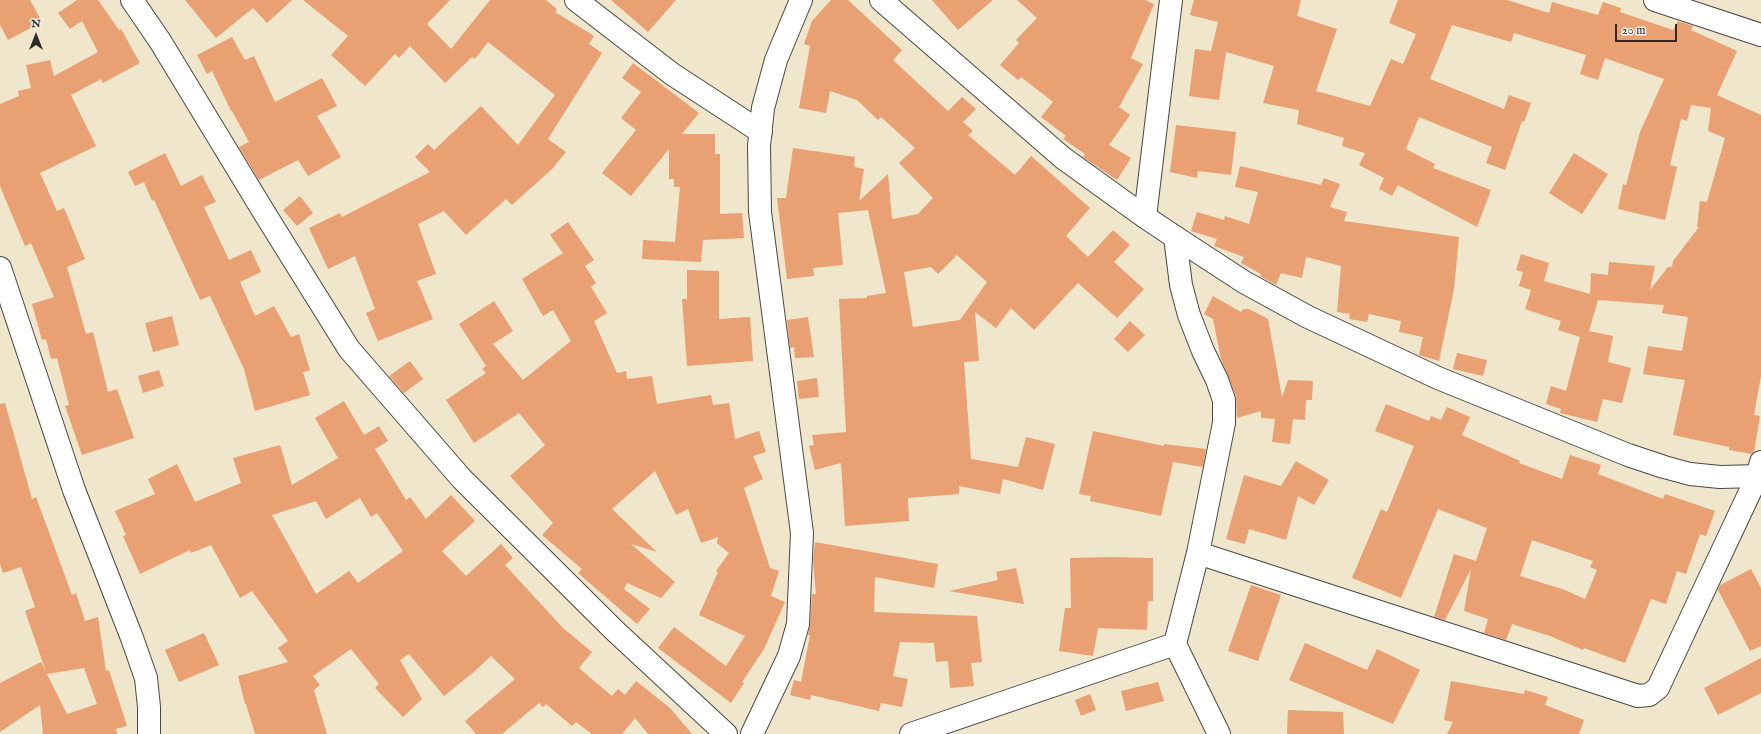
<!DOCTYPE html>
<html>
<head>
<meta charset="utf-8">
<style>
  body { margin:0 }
  #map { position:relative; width:1761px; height:734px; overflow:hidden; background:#efe6cc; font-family:"IM FELL English",serif }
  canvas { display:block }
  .north { position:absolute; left:16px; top:16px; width:40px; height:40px; -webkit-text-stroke:3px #f7f3e8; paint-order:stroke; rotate:0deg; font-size:11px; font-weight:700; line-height:16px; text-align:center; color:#2b2b2b }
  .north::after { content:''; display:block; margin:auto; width:14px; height:18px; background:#2b2b2b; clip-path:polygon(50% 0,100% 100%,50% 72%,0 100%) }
  .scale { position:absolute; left:1615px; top:24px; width:62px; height:18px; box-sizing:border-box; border:2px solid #2b2b2b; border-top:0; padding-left:5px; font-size:12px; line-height:14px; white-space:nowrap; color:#2b2b2b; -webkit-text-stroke:3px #f7f3e8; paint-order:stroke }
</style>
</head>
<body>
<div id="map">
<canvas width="1761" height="734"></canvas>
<div class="north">N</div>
<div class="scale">20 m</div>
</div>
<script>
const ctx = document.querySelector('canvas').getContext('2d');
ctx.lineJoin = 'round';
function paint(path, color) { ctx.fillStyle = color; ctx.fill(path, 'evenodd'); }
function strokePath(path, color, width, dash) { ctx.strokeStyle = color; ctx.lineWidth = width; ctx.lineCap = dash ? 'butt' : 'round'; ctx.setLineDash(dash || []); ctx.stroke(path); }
paint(new Path2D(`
  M0,0H30L42,22L8,40L0,25Z
  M77,0H98L119,30L121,29L140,63L103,83L101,79L71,95L96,146L40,173L57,211L64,208L85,259L67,267L86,334L93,332L108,392L117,389L134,438L82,455L65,406L69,405L57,358L51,359L46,339L42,340L32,304L54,297L31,243L25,246L0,186V104L19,96L18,91L31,88L26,65L50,60L54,76L98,52L82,21L70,29L58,13Z
  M185,0H292L267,23L253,8L216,38Z
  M303,0H450L427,24L451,49L490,0H546L557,9L555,12L594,36L589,44L602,53L548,139L566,152L551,170L512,205L506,199L466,235L444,211L418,224L436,274L417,281L433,319L378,341L366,313L375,309L355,256L328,269L309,228L340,213L342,217L430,172L415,157L428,144L434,150L481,106L518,145L555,95L488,42L475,59L472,57L445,83L410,46L399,58L395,54L365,86L331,55L348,36Z
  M611,0H676L648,32Z
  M831,0H848L902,50L893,60L948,111L962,97L976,109L963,122L973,131L968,135L1015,175L1031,156L1090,208L1066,236L1088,257L1113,230L1130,245L1114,262L1144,289L1117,318L1078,283L1034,330L1011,308L996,328L975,312L979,361L964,362L971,459L1018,467L1026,437L1055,444L1043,490L1003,479L1000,494L959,486V494L908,498L909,521L845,526L841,463L815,470L809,446L814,445L812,435L846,432L839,299L867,298V296L886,293L868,210L838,213L843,265L813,268L814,276L787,279L777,198H786L793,148L855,157L854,167L864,169L859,201L888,174L892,219L918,214L933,198L899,163L915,148L881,117L878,120L857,100L830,91L826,113L799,108L810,46L804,44L812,21ZM957,255L987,282L960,320L913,327L904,272L931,267L938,274Z
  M932,0H993L958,30Z
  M1017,0H1145L1154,4L1131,58L1143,64L1119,107L1130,115L1109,145L1131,158L1117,180L1083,157L1085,154L1063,139L1066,136L1041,117L1053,102L1021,77L1018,80L1000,65L1019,43L1016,40L1037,18Z
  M1194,0H1301L1297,16L1337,29L1316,91L1370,106L1391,59L1403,64L1416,34L1389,23L1398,0H1507L1549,13L1552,2L1598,15L1603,2L1621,8L1620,12L1673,30L1678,21L1693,26L1691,30L1737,51L1717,95L1761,115V376L1754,415L1760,416L1754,452L1752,454L1729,450V447L1673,435L1685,380L1643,374L1648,346L1682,351L1688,317L1662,313L1664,305L1598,300L1589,331L1613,336L1608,362L1631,368L1622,403L1603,399L1597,422L1560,413L1561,409L1546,404L1551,386L1566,391L1580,337L1558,330L1561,321L1525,309L1531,290L1519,286L1523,272L1516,270L1521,254L1549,263L1544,281L1590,294L1591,273L1608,275L1609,262L1655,266L1650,290L1668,267H1672L1673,261L1699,227H1697L1700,201L1707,202L1725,138L1708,131L1711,108L1691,105L1687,121L1681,119L1670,165L1677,167L1665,220L1618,209L1623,184L1626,185L1640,132L1664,79L1605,58L1598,80L1580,74L1586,55L1514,33L1511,42L1452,25L1430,79L1504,109L1509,95L1531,103L1524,122L1522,121L1505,170L1486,163L1492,147L1419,117L1406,149L1435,164L1433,168L1491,190L1477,227L1398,185L1392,196L1379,189L1384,178L1359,165L1365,153L1342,146L1344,138L1297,124L1299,110L1263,103L1274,66L1226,52L1219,100L1189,96L1195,49L1211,51L1218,22L1190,15Z
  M232,37L245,60L254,56L275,102L322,78L337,106L317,116L341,157L308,176L298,160L259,180L239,147L249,142L232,111H231L212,71L207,74L197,55Z
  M633,63L699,113L682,134H715V154H720V214L742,213L744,238L703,240L701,262L642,259L643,240L675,242L680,187H674V179H669V149L631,196L602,173L636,130L621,118L641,92L622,78Z
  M1176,125L1236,132L1231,175L1198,171L1197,178L1170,172Z
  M165,153L181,186L202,175L216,202L204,207L229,260L251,250L261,272L240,282L255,316L274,306L291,337L299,334L310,370L303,372L310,395L255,411L244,369L210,296L200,300L154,200L152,201L144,182L135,186L128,172Z
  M1574,153L1608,174L1582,214L1549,193Z
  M1240,166L1321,185L1324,178L1340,184L1330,207L1347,212L1344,221L1459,237L1454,289L1439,361L1419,355L1423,337L1399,332L1401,321L1369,314L1367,322L1349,319L1350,314L1337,312L1341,266L1306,257L1302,278L1281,273L1276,285L1260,276L1261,274L1241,263L1244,257L1214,246L1217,239L1191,231L1197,212L1224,220L1225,216L1249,224L1258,192L1235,187Z
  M300,196L313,213L297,226L283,210Z
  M568,222L594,260L585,266L596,283L591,287L607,313L594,321L617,373L626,371L627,379L652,376L657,404L711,395L713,405L729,403L735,439L759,431L766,452L753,456L763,479L744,488L770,568L779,571L771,596L785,602L764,649L742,682L744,683L731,703L658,648L674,627L726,666L745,636L699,615L718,572L716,571L729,553L717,543L718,537L701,543L688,509L676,515L655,471L612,509L657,552L631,544L675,582L661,598L627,583L624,589L650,609L637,624L578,573L582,569L542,535L553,523L510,476L545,445L519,413L474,443L446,400L486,373L482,369L486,366L459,324L494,301L513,331L493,344L523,380L571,341L553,310L543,316L522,279L563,253L550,235Z
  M687,270L719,271V319L750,317L753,361L687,366L682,299H687Z
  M1213,296L1241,312L1243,309H1249L1268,319L1282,397L1288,380L1313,381L1312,400H1306L1305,420L1293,419L1290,444L1272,442L1275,419L1261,418V411L1237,418L1236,396L1221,359L1213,319L1204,314Z
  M172,316L179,345L153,352L145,323Z
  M808,317L814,357L795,358L794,347L790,348L787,320Z
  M1130,321L1145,335L1128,352L1114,339Z
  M1457,353L1487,360L1483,376L1453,369Z
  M410,361L423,379L404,393L389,376Z
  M159,370L164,386L143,393L138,376Z
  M817,378L819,397L799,399L797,381Z
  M344,401L364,435L379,426L388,441L375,449L406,500L410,497L426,519L451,495L475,521L442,551L466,576L501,544L513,558L505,565L563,628L592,652L579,668L612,696L618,689L625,695L636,681L670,708L692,734H648L635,718L622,734H592L576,722L572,726L546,704L543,707L539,703L502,734H476L465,721L515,679L491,656L475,671L444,696L409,654L400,660L422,699L403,717L375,688L379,684L351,649L313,676L320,685L314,690L327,734H255L246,704H245L238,676L288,662L278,648L288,641L252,591L240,598L211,545L191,553L190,550L140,574L123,536L126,535L115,511L155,494L148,479L177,464L195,502L241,483L233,458L280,445L292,485L338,458L315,418ZM360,498L371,517L377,513L403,551L358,583L349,571L316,594L272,515L316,501L326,519Z
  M5,403L32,499L36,497L72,595L76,593L85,621L98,617L106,671L109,670L127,726L116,729L117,734H43L40,705L0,732V683L41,662L46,672L25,611L35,607L21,567L3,573L0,564V404ZM84,668L97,704L67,714L47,674Z
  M1386,404L1429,421L1431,416L1441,420L1447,407L1470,417L1462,435L1520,461L1519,463L1562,479L1570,455L1601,465L1598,474L1663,499L1665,494L1715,511L1706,536L1700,534L1686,574L1677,571L1666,604L1651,599L1625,663L1584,648L1583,650L1550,636L1512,624L1506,640L1484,633L1488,619L1464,611L1471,569L1445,620L1434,617L1454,554L1476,561L1487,528L1438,509L1401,598L1352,578L1381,509L1387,512L1414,446L1375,431ZM1532,540L1593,561L1590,567L1597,570L1585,599L1565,590L1520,576Z
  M1093,431L1164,446V444L1206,449L1203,467L1173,462L1161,516L1090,501L1091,496L1079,494Z
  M1296,461L1329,480L1314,505L1298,496L1286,540L1249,529L1245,544L1226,539L1244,475L1281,486Z
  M815,542L938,564L934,588L875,577L874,612L977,616L982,662L971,663L974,686L950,688L948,661L936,662L934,643L900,642L893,676L908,679L902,707L881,703L879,711L811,695L810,700L790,695L794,680L801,682L810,635H808L810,625L812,594H816L813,560Z
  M1112,557L1153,558V601H1148L1147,630L1098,628L1093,656L1059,651L1065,608H1071L1070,558Z
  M1016,568L1024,604L949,591L998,580L996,572Z
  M1751,569L1761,588V646L1750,651L1718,590L1720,585Z
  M1251,585L1281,595L1258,661L1228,651Z
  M204,633L219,665L179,682L165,650Z
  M1305,643L1367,670L1377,649L1420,670L1393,724L1289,680Z
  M1761,658V693L1718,715L1704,688Z
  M1451,681L1524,694L1525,690L1548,697L1545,705L1584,720L1579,734H1447L1453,722L1444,720Z
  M1158,682L1164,701L1126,711L1121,691Z
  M1090,694L1096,710L1081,716L1075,700Z
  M1288,710L1343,712L1344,734H1287Z`), '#e9a073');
const minor = new Path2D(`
  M132,0L160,41L265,214L349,349L462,479L614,630L726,734
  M576,0L672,74L761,132
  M1655,0L1761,35
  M1145,217L1171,0
  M1175,237L1181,285L1189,315L1203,351L1217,380L1224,400V423L1198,553L1175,644L1219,734
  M0,268L74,490L132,638L146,678L149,707V734
  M1198,553L1638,696L1649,695L1658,688L1757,477L1761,462
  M752,734L789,656L798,624L802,533L760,212L759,146L763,108L776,60L801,0
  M911,734L1175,644`);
const tertiary = new Path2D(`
  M881,0L1063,158L1145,217L1175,237L1244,282L1308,317L1438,378L1628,455L1664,467L1690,474L1720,477L1761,476`);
strokePath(minor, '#484743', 24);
strokePath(tertiary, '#484743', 24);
strokePath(minor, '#fff', 22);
strokePath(tertiary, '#fff', 22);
</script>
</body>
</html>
